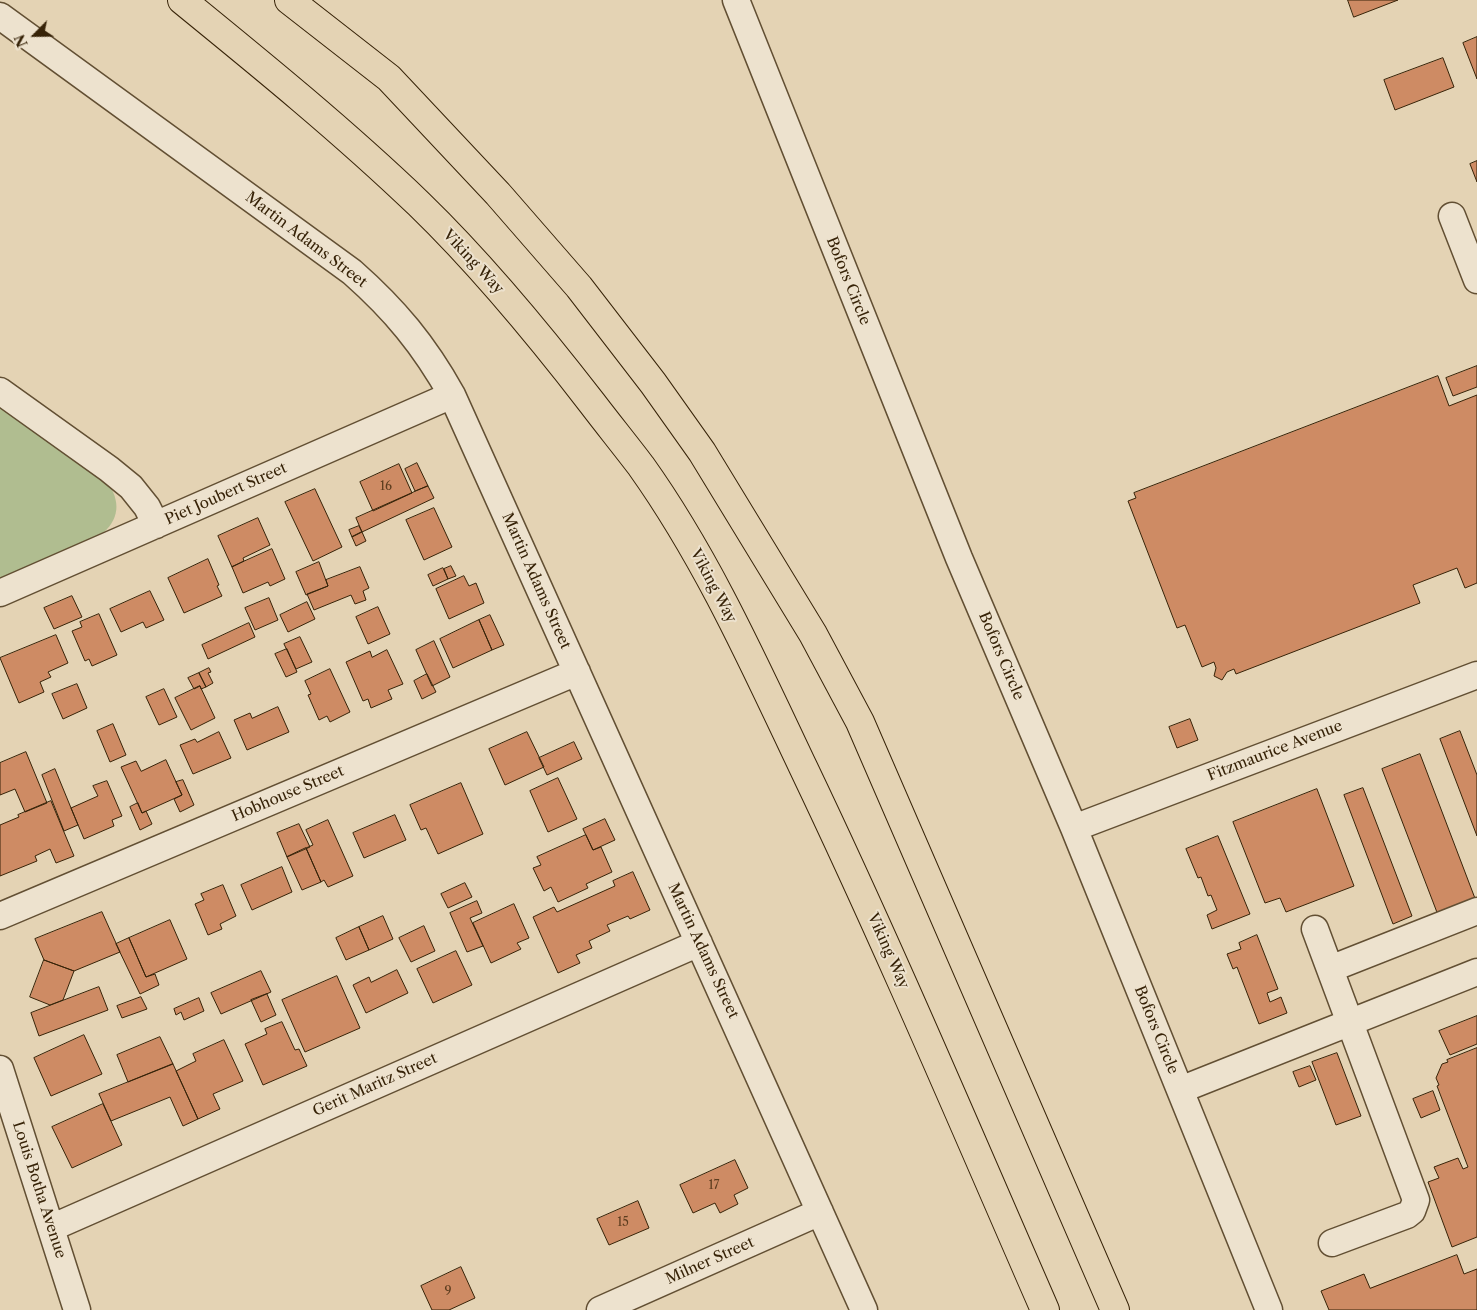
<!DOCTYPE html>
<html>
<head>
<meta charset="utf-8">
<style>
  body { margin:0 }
  #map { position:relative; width:1477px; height:1310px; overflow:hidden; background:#e4d3b4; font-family:"Libre Caslon Text",serif }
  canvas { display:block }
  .north { position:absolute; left:10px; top:10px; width:50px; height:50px; -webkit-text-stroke:4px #ede2ce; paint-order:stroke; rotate:247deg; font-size:14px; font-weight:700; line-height:20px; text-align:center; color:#372308 }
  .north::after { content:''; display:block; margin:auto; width:18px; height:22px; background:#372308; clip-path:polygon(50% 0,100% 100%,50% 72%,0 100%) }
</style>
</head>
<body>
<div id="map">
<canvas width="1477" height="1310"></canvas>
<div class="north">N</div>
</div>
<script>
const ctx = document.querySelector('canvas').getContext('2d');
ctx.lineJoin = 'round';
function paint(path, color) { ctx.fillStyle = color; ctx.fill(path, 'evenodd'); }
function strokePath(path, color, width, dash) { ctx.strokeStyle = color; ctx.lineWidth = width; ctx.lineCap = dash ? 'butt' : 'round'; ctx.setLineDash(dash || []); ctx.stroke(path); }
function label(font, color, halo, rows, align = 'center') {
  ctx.font = font + ' "Libre Caslon Text",serif'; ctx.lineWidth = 4; ctx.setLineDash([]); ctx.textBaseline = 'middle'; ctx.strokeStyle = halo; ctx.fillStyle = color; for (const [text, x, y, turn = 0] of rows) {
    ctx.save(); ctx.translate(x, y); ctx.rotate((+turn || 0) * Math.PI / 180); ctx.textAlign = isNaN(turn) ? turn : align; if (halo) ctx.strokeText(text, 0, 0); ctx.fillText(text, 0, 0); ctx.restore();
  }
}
paint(new Path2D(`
  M0,405L107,481C121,502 120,519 100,536L0,581Z`), '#b0bd90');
const building = new Path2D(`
  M1348,0H1398L1354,17Z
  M1477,37V79L1463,43Z
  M1443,58L1454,87L1395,110L1384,80Z
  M1477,161V182L1470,164Z
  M1477,366V387L1453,396L1446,378Z
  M1438,376L1449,406L1477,395V583L1465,588L1457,568L1413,585L1420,603L1236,674L1234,669L1227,672L1222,680L1214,676L1216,668L1214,662L1202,667L1185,625L1177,628L1128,501L1136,498L1134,493Z
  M417,463L428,486L415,491L405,469Z
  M399,464L412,493L373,511L360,482Z
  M428,486L434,498L362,532L356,518Z
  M315,489L342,547L313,561L285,502Z
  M434,508L452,547L424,560L406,520Z
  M258,518L270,545L243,558L244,561L232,567L218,536Z
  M359,526L362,532L352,537L349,530Z
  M362,532L366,541L356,546L352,537Z
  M272,549L285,579L270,586L268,582L243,593L232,567Z
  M208,559L219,585L217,586L222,596L184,613L168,578Z
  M319,562L328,586L306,595L296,572Z
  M451,566L456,576L448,579L444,569Z
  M360,567L369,588L363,591L366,600L355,604L351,595L314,610L307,594L328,586L326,580Z
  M443,568L448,579L433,586L428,575Z
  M464,576L469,586L476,583L484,603L449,619L436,589Z
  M150,591L164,620L146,628L143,622L121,632L110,609Z
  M72,596L82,617L54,629L44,608Z
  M269,598L278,620L255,630L245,608Z
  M307,602L315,619L288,632L280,615Z
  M378,607L390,634L368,644L356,617Z
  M99,614L117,655L92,666L89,659L85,661L72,631L82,627L80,622Z
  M490,615L504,645L492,650L479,620Z
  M479,620L492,650L453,668L440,639Z
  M249,623L255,637L208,659L202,645Z
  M56,635L68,663L48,672L51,677L40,682L44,692L19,703L0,658Z
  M300,637L312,662L296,669L284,644Z
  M434,641L450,677L432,686L416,650Z
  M287,649L297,672L286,677L275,654Z
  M387,650L403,684L388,690L392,699L371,708L368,699L363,701L346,662L370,651L372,657Z
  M209,668L211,672L208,673L213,683L206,687L199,673Z
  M330,669L350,712L330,722L327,716L319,720L308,695L311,694L305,681Z
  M199,673L206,687L201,689L200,686L194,689L188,678Z
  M427,674L436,692L422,699L414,681Z
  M77,684L87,708L63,719L52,694Z
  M200,686L215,718L191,730L175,698Z
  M164,689L177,717L159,725L146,697Z
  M278,707L289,732L247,750L234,720L250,713L252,718Z
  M1190,719L1198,740L1177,748L1169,727Z
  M113,724L126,755L110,762L97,731Z
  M1460,731L1477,775V836L1440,739Z
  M219,732L231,758L193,774L180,745L195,739L197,742Z
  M527,732L544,767L505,785L489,749Z
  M574,742L582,759L547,775L539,758Z
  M26,752L47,803L25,812L15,789L0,795V763Z
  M1420,754L1476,901L1438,915L1382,769Z
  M166,760L182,795L142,813L121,767L136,761L141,771Z
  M55,769L78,825L64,831L42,775Z
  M558,778L577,819L548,832L530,791Z
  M183,780L194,805L180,812L174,799L182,795L176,782Z
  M107,781L122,816L112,820L114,826L84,839L71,808L98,796L93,786Z
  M461,783L483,834L438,854L426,828L421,830L410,805Z
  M1363,788L1412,916L1393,924L1344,795Z
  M1317,789L1354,886L1286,912L1280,898L1265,903L1233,822Z
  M51,801L74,856L56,863L50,849L35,856L37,861L0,876V825L19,817L18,815Z
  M138,803L142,813L146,811L152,824L140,830L130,807Z
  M395,815L406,840L364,858L353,833Z
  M605,819L615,840L593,850L583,829Z
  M328,820L353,876L328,887L324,880L321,882L306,848L313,845L306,830Z
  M299,824L310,847L287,857L277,833Z
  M586,835L593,850L601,847L612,872L586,884L588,888L558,902L551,887L544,891L533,868L541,865L537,857Z
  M1218,836L1250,914L1212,929L1207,915L1217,910L1211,895L1208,896L1201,877L1198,878L1186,849Z
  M306,848L321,882L302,890L287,857Z
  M282,867L292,892L252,910L241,885Z
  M633,872L650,910L630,919L628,916L607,925L610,931L589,941L592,948L576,955L580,963L558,973L533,917L554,907L557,912L615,886L613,881Z
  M465,883L472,897L448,908L441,894Z
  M223,885L236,916L220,924L222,929L208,935L195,904L204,900L201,894Z
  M477,901L482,913L470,918L483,946L467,952L450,913Z
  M514,904L529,938L517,943L521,949L491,963L473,923Z
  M102,912L120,952L74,971L44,960L35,939Z
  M383,916L393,939L369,950L359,927Z
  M170,920L187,959L146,977L129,938Z
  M424,926L435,951L411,962L399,938Z
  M359,927L369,950L346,960L336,938Z
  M1257,935L1278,989L1267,993L1270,1002L1281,997L1287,1013L1259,1024L1237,967L1233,969L1227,954L1241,949L1239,943Z
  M129,938L146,977L155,974L159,985L140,994L116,944Z
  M456,951L472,985L433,1003L417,969Z
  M44,960L74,971L63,1000L50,1005L30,997Z
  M397,970L408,993L366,1013L353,985L369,977L371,982Z
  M261,971L271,992L221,1014L211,993Z
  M337,976L360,1028L305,1052L282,1000Z
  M99,987L108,1010L39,1036L31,1013Z
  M267,994L276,1015L261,1022L251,1000Z
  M141,997L147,1009L122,1018L117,1006Z
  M199,998L204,1011L184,1020L181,1012L176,1015L174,1009Z
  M1477,1016V1044L1450,1055L1439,1031Z
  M282,1022L295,1050L299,1049L307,1066L263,1085L245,1044L267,1034L265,1029Z
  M84,1035L102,1074L51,1096L34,1058Z
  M160,1037L173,1064L128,1082L117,1055Z
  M224,1040L243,1081L213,1094L220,1109L198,1119L176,1071L196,1061L193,1054Z
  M1477,1048V1237L1452,1247L1428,1182L1439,1178L1434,1167L1458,1158L1463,1169L1468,1167L1437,1086L1439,1085L1436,1078L1442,1064L1448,1062L1447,1060Z
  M1337,1053L1361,1116L1336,1125L1312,1062Z
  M173,1064L198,1119L183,1126L170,1097L111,1121L99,1094Z
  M1310,1066L1316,1080L1299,1087L1293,1072Z
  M1433,1091L1440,1110L1421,1118L1413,1099Z
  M103,1104L122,1145L72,1168L52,1127Z
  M735,1160L748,1188L734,1195L738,1204L720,1213L715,1203L693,1213L680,1185Z
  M638,1201L649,1228L609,1245L597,1219Z
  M1457,1255L1464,1274L1477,1269V1310H1329L1321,1291L1364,1274L1370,1288Z
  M461,1267L475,1298L449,1310H432L421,1286Z`);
paint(building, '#ce8b64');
strokePath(building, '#372308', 1);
const minor = new Path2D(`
  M736,0L959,558L1074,828L1269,1310
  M0,16L352,272C395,310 424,345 452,395L864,1310
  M1452,216L1477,280
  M0,391L109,469L131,487L147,507L156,525
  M0,593L452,395
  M1074,828L1477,675
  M0,916L577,672
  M1315,929L1416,1200L1412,1211L1407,1215L1332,1243
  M1330,969L1477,911
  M0,1069L77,1310
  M1180,1090L1477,972
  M51,1228L699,943
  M600,1310L820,1212`);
const major = new Path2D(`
  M182,0C263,66 344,132 419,204C482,265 538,333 592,403C608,424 625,445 641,466C708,560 755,666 804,769C889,947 966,1129 1045,1310
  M289,0L389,78L498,194L579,287L653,383L702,452L813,634L860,722L1115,1310`);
strokePath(minor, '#624f33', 29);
strokePath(major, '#372308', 30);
strokePath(minor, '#ede2ce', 26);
strokePath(major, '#e4d3b4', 28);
label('12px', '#5d3d1f', null, [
  ["16",386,487],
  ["17",714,1186],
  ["15",623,1223],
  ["9",448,1292]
]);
label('15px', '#372308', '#ede2ce', [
  ["Martin Adams Street",306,240,37],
  ["Viking Way",473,262,47],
  ["Bofors Circle",848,281,68],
  ["Piet Joubert Street",226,494,-24],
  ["Martin Adams Street",536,581,66],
  ["Viking Way",713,586,62],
  ["Bofors Circle",1001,656,67],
  ["Fitzmaurice Avenue",1275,751,-21],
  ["Hobhouse Street",288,794,-23],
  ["Martin Adams Street",703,951,65],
  ["Viking Way",888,951,66],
  ["Bofors Circle",1156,1030,68],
  ["Gerit Maritz Street",375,1085,-24],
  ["Louis Botha Avenue",39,1190,72],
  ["Milner Street",710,1261,-24]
]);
</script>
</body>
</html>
